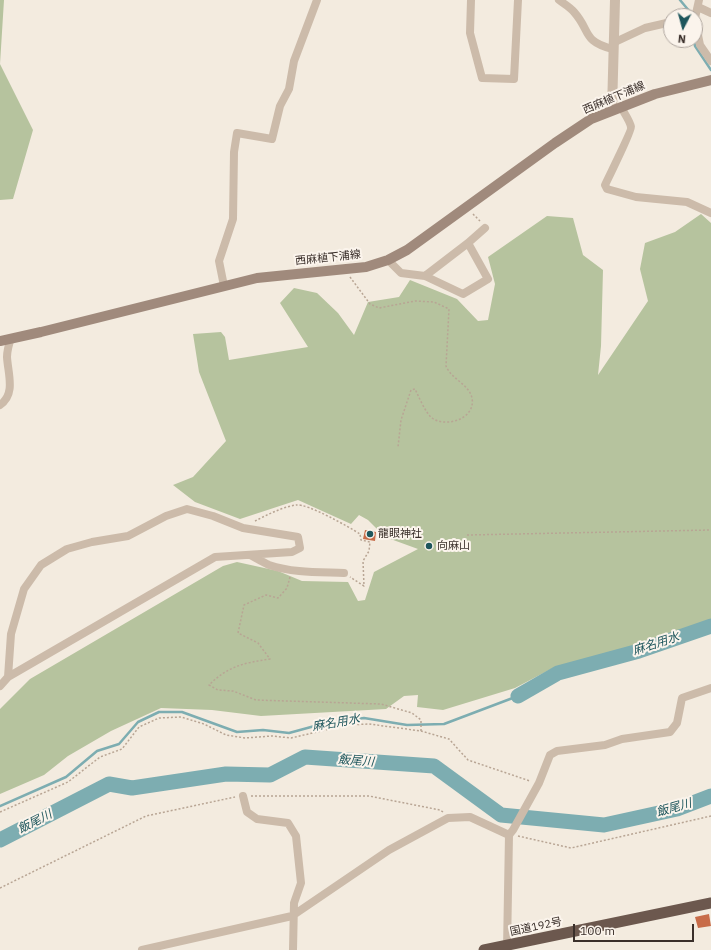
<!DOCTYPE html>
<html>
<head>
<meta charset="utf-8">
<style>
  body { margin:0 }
  #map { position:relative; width:711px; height:950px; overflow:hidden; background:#f3ebdf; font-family:"IBM Plex Sans",sans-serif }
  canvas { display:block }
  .north { position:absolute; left:663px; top:8px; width:40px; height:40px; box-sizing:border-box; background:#fbf4ec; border:1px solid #aea59e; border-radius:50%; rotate:186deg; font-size:11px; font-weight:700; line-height:16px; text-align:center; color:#3a2f2a }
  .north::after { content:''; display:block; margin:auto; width:14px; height:18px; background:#1e565c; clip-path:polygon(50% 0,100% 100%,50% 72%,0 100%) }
  .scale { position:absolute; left:573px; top:924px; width:121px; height:18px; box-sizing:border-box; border:2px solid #3a2f2a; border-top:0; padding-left:5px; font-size:12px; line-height:14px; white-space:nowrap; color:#3a2f2a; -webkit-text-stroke:3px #fbf4ec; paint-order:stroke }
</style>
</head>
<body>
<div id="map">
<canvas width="711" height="950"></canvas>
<div class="north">N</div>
<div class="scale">100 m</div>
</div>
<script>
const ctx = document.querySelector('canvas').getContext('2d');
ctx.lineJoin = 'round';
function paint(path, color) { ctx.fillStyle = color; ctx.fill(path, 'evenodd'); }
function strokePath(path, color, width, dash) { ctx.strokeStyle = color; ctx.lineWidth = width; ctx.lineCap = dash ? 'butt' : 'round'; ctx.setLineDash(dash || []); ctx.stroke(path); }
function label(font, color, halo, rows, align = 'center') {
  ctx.font = font + ' "IBM Plex Sans","Noto Sans JP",sans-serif'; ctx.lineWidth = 4; ctx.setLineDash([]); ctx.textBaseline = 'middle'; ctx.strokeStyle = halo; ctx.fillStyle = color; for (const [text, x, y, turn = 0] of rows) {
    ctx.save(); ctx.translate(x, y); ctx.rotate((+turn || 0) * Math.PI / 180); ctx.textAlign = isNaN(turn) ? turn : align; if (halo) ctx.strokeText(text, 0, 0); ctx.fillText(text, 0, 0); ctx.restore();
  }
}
paint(new Path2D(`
  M0,0H4L0,64L33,130L13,199L0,200Z
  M701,214L711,223V621L649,642L551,669L515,688L443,710L417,707L418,695L404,696L386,709L261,716L212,710L161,708L111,731L68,756L44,775L0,794V709L30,679L223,566L237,562L278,571L302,581L348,582L358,601L365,600L374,572L418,549L385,537L368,520L359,515L351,524L298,500L240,519L195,502L173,485L193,477L226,441L199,372L193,334L221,332L225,337L229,360L308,347L280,303L294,288L317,293L338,313L354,335L368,302L399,297L410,280L457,299L478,321L488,320L495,284L488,257L547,216L573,218L583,255L603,270L601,346L598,375L648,301L640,269L645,243L675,232Z`), '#b6c39e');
strokePath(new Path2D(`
  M680,0L690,12
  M694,40L695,46L711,70
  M0,806L66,777L97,751L119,744L138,722L159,712H182L237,732L263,730L289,733L322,724L364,718L407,725L444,724L518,696`), '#7dadb1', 2.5);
strokePath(new Path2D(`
  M518,696L558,673L639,651L711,626
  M0,840L109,784L132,788L226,774L270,775L305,757L434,766L501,815L604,825L677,809L711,796`), '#7dadb1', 15);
paint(new Path2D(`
  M365,530L376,532L375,541L363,539Z
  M709,914L711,926L698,928L695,917Z`), '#c86c49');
strokePath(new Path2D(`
  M473,214L480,221
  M350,277L370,304L379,308L415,301L434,302L449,309L446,366C451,379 469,384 472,398C476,419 446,428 432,418C426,414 418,395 415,389L411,390L401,420L398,447
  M255,521C267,515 282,507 296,505C307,503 349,527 360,534L361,540L370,542L369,551L363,561L364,586L350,577
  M467,535L711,530
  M290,577L287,588L278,598L266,595L244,605L238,633L258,643L270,659C244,663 228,666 209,685L218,690L233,691L256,700L381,704L412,713L421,720V731
  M251,796H369L440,810L443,812
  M0,812L68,782L100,757L122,749L139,727L159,718L181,717L204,724L226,735L245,738L272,736L291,738L347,725L369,724L421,731L449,739L468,760L530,781
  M518,836L571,848L711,816
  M0,888L146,816L235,797`), '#b8a594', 1.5, [2, 2]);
strokePath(new Path2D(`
  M471,0L470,33L482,78L514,79L518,0
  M559,0C564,4 570,7 574,12C591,31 582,41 612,49
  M698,7L711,13
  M695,18L699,0
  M695,20L700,45L711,61
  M613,43L645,28L671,22
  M621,107C624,113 630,121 631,127C632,131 609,176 605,185L607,189L636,197L687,202L711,213
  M468,243L485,228
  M388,260L401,273L425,276L463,294L488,279L468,243L425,276
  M224,286L219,261L233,219L234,152L237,133L272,139L280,106L289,89L294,61L317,0
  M0,405C16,394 8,374 7,357C7,351 9,344 11,338
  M250,555C256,558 262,562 269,565C293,573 319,572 344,573
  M0,686L8,677L11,634L24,589L41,565L67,549L92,542L128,536L166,516L187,509L213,516L243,528L298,537L300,548L292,552L215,557L8,677
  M243,796L247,812L257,819L288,823L296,836L301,883L294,903L293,950
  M507,949L509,835L513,830L539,783L550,755L557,751L605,745L622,739L670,732L677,723L682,698L711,688
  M142,950L292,916L389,850L448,818L470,817L509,835`), '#cba', 8);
strokePath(new Path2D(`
  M612,110L615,0`), '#cba', 10);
strokePath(new Path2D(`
  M0,341L41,332L257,278L366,267L388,260L407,250L555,143L591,119L655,94L711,80`), '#a08a7c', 10);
strokePath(new Path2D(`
  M484,950L711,903`), '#6c584e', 11);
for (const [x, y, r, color] of [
  [370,534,4,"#1e565c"],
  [429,546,4,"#1e565c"]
]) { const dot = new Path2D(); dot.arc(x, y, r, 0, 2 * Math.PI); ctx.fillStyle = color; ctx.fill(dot); strokePath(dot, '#fbf4ec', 1.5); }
label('11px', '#3a2f2a', '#fbf4ec', [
  ["西麻植下浦線",614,98,-23],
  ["西麻植下浦線",328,258,-6],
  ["国道192号",536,927,-12]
]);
label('11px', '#3a2f2a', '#fbf4ec', [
  ["龍眼神社",378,534],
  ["向麻山",437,546]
], 'left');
label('italic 12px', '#1e565c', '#fbf4ec', [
  ["麻名用水",656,644,-18],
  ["麻名用水",336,723,-10],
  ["飯尾川",356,761,4],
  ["飯尾川",674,808,-16],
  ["飯尾川",35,822,-27]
]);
</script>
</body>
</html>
